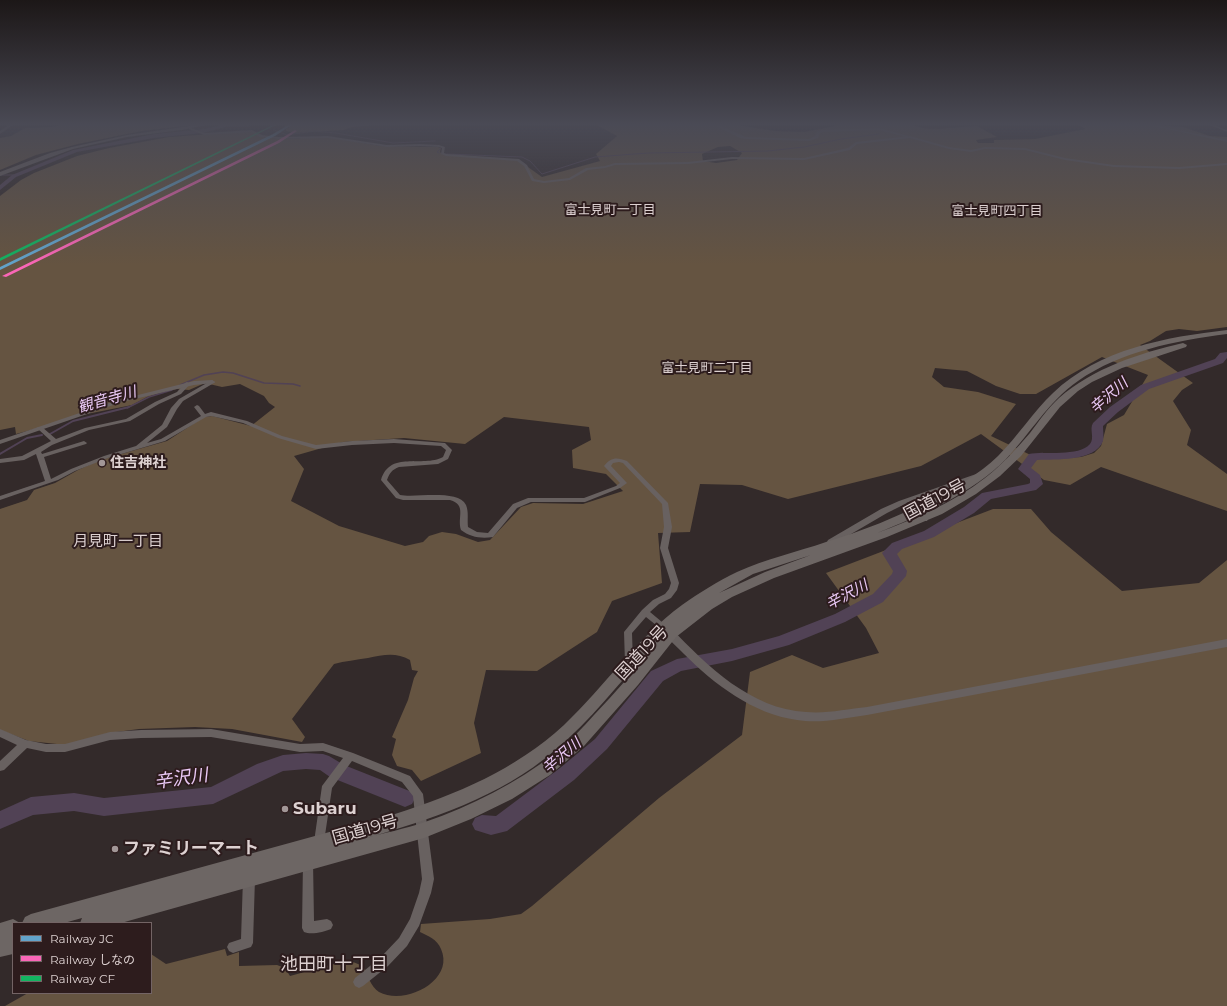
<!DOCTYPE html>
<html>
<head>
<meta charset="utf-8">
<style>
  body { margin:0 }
  #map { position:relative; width:1227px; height:1006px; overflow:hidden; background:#332a2a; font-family:Montserrat,"Noto Sans JP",sans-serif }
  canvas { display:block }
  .legend { position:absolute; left:12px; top:922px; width:140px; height:72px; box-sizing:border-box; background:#2d1c1d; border:1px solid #736465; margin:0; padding:5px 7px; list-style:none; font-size:12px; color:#ddd1d1 }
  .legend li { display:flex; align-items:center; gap:8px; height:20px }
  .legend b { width:20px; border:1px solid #736465 }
</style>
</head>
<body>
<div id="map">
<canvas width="1227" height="1006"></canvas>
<ul class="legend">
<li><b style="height:5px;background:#62a3ca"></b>Railway JC</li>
<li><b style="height:5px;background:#fa66b7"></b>Railway しなの</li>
<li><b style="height:5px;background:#13b361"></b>Railway CF</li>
</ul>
</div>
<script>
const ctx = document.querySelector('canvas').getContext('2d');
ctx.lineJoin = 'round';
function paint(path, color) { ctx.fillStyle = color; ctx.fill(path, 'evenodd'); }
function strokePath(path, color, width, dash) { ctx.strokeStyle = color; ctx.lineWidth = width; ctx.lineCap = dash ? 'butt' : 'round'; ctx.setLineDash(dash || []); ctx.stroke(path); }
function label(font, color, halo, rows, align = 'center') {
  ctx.font = font + ' Montserrat,"Noto Sans JP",sans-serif'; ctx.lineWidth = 4; ctx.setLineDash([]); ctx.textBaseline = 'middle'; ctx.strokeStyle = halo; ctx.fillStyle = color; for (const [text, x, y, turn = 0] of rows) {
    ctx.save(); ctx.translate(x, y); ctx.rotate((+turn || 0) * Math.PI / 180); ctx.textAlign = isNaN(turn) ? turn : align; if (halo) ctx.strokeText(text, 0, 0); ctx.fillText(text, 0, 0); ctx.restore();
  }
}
paint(new Path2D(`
  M71,124H201L142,131L78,144L36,155L0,170V138L11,136L25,128L51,127Z
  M280,124H381L352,127L344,130L295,133L286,131V129L290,127H284L286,125Z
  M595,124H731L775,131L804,132L845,124H908L923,128L934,129L977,126L997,137L976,140L978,143H994V140L1035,139L1085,129L1078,124H1141L1183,127L1210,136L1227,137V327L1197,331L1179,329L1166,331L1150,341L1140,345L1193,383L1182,390L1173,401L1191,430L1187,445L1227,474V511L1101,467L1070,485L1044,480L981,434L921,466L788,499L742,485L700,484L690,532L658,533L662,583L612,601L597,632L537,671L486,670L474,723L481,753L421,781L412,770L397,766L392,755L396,739L392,737L408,700L414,678L418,671L412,670L410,660C396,652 383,655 368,658C356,660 345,661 334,664L292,719L305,737L302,742L232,729L195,727L139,729L109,733L66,745L29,741L0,730V509L27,500L34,490L55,483L78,470L100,460L167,441L204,417L212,416L251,426L275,407L269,403L264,396L240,384L222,387L205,383L189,390L177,389L166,391L147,397L132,405L82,415L65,421L16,434L15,427L0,430V196L21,180L34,173L77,156L109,148L169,137L252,131L262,137L281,139L328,137L381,146L438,147L441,148L440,152L442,154L518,160L542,177L600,161L596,154L617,136ZM730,146L742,153L737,160L716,163L703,161L702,154L718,147ZM1102,357L1148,375L1124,415L1107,424L1101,446L1094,453L1081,457L1039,459L991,436L1016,404L978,392L944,387L932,377L935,368L967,371L996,386L1020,394H1036ZM504,417L589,427L591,440L572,450L573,468L606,474L623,491L583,504L533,503L521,507L490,540L478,542L456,534L442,532L429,536L423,542L405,546L339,526L291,501L304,469L294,456L343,442L404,438L465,444Z
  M993,509H1031L1051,532L1122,591L1199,583L1227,560V1006H5L28,993H151V954L166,964L225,949L227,956L239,952V966L277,965L285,968L290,976L348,960L363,966C367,974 371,987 379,992C406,1006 455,980 441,949C437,939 428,936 420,932L421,924L490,919L521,914L532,906L659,798L742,735L750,672L792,655L823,668L879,653L866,628L826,573Z`), '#655441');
strokePath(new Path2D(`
  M228,126H249
  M274,130L287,135L314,131L336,133L393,143L435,141
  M439,153L437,152L441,148
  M447,154L522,157L530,161L542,174L595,157L648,153L768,151L804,147L841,139L879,134
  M0,175H17`), '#514255', 1);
strokePath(new Path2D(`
  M180,385L204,375L223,372L233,373L264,383L293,384L300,386
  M127,408L149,397L172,390`), '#514255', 1.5);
strokePath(new Path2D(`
  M50,434L73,421L129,407
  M0,454L27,438L42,435`), '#514255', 2);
paint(new Path2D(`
  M228,124H237L203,133L154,138L77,152L16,177L0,190V185L12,175L73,150L154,134L203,129Z
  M1227,352V358L1223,363L1149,389L1118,412L1103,426C1103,431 1104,437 1103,441C1095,462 1055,459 1037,460L1031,468L1040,475L1043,484L1036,490L991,499L974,513L934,537L902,549L897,554L907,571L906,576L883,602L845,622L789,645L732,661L681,671L663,681L607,749L574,780L507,831L491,835L475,830L472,824L475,818L482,815L496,816L560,768L595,739L651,671L677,659L732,649L779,636L835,614L873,594L892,574L893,571L882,553L892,543L924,531L964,507L982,493L1028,484L1030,483V479L1018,469L1029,454C1044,451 1079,457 1090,444C1095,438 1089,429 1093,423L1110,407L1141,385L1215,359L1220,353Z
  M306,753L323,754L329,756L344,765L412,792L415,798L412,804L405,807L330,777L320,770L306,769L283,771L213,804L104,816L74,811L33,815L0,829V811L31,797L74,793L104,798L211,787L257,764L283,755Z`), '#514255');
paint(new Path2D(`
  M1148,124L1227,140V142L1149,125Z
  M1208,124H1211L1227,130V132Z
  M189,127L204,133L252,130L262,135L278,137L328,136L387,145L420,144L439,145L445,147L444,153L447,154L519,159L527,165L534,179L544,181L569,178L586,168L605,166L615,163L688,162L732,157L804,158L848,148L856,142L910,136L949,147L971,150L985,147L1025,148L1065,158L1114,165L1179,167L1227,163V165L1179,169L1114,167L1065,160L1025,150L985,149L971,152L949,149L910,138L857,144L850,150L804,160L732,159L688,164L615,165L605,168L588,170L570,180L544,183L532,181L524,166L517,161L446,156L441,154L442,148L439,147L420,146L387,147L328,138L278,139L260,137L251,132L204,135L189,129Z
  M212,380L215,382L214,383L183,401L177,409L167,427L147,443L161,439L201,416L194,407L197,405L199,406L205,414L211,412L247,421L282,436L316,445L352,441L394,439L445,443L452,450L448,459L438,464L399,467C392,470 390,472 387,480L400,495C416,498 458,489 466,505C469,512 467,520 468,527L477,532L488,533L513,504L528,498H584L616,486L620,483L604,466C611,457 617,457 627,461L668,503L672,527L668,548L679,583L677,590L671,598L659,604L650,612L668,627L667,629L664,630L661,629L646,617L632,633L633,663L632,665L629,666L626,665L625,663L624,632L642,610L653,600L665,594L669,589L671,583L660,548L664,527L662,504L623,463L619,462L613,463L611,466L627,483L620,488L585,502H531L517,508L493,537C481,539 470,537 461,530C457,517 467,505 450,500H403L396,498L381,480C390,450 422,468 443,457L446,450L441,446L394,443L352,445L316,449L278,438L243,423L211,416L206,417L165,441L108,458L75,471L58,480L0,500V496L45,481L36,454L24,460L0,463V459L22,456L51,441L38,429L37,428L38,427H42L56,439L85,428L126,419L155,402L177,392L185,383L187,382L190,384L181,394L159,404L130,421L89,430L52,445L41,452L42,454L84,441L87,443L86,444L44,457L51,479L71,469L104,456L136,446L162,425L171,408L179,399Z
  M979,473L982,475L981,476L906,503L927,517L928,519L927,521H921L901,506L887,513L834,544H828L827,542L828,540L881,509L899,501Z
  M0,729L26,740L46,744H65L110,732L141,730L211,729L300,744L323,743L353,753L410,776L423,794L434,879L431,893L419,926L407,946L388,966L363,986L359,988L355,986L353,982L355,978L380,958L399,938L410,919L419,893L422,879L413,796L402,782L352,761L332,788L324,842L323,846L319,847L315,846L314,842L322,786L343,758L323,751L300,752L211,737L141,738L110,740L65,752H46L27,748L4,770L0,771V761L17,745L0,737Z
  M308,856L312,857L313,861L314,921L327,919L331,921L333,925L331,929C324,932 311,935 304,932L302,928L303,861L304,857Z
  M249,873L253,874L255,878L253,943L251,947L233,953L229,951L227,947L229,943L241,939L243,878L245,874Z`), '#686160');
paint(new Path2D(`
  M10,124H14L0,134V131Z
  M712,124H716L746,137L809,139L815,136L817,131L822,130L879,128L912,137L910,138L879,130L822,132L820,133L818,138L809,141L746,139L740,138Z
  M212,380L215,382L214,383L194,385L122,402L0,444V440L118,400L194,381Z
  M668,627L671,628C707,666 751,709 806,712C826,714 847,709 867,707L1227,639V647L867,715C844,718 820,724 797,720C753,714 714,684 684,654C677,647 668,639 663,631L665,628Z`), '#686160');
paint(new Path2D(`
  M203,124H211L182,130L127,137L73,149L0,176V172L50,153L72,147L127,135Z`), '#6a6261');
paint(new Path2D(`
  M1227,330V334C1175,341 1121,351 1078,381C1048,402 1030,434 1006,459C973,493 920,516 877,533C914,519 953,503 985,478C1002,465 1016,449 1030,433C1039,421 1048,408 1059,398C1093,368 1140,353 1183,343L1187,345L1186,347L1122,368L1092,382L1078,391L1060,407L1021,456L1000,476L976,494L942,514L887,537L774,578L732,597L712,609L676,637L638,685L584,746L550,775L512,799L471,819L424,838L121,923H80L82,918L64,923H22L25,917L31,914L395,814C457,794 515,770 564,725C605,686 637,638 682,605C699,593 718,581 737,572C765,559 797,552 826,542C862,531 898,517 932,499C955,487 979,475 998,456C1018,436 1033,412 1053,393C1099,349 1166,337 1227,330ZM811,555L765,572L719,593L753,574ZM652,648C634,671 615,693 594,715C582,728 570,742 555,753C517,783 471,806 425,822C405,829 383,833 363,839C429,820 501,797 554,751C591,721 619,682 652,648Z
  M13,919L20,923H13V954L0,957V923Z`), '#6d6664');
paint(new Path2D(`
  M290,124H293L275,136L0,270V267L273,134Z`), '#62a3ca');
paint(new Path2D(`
  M295,130L297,131L279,143L6,277L2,276L277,141Z`), '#fa66b7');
paint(new Path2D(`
  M275,124H278L0,261V258Z`), '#13b361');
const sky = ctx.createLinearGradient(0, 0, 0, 265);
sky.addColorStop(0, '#1c1717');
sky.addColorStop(0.47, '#4a4a55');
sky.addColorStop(1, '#4a4a5500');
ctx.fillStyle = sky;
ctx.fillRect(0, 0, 1227, 265);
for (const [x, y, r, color] of [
  [102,463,4,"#a29797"],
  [285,809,4,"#a29797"],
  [115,849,4,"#a29797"]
]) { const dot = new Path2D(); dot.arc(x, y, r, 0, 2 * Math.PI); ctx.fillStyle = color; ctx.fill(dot); strokePath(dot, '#2d1c1d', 1.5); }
label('13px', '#ddd1d1', '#2d1c1d', [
  ["富士見町一丁目",610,210],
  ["富士見町四丁目",997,211],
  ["富士見町二丁目",707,368]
]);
label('bold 14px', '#ddd1d1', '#2d1c1d', [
  ["住吉神社",110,463]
], 'left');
label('italic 15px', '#eac9f6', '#2d1c1d', [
  ["辛沢川",1109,396,-41],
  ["観音寺川",107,400,-16],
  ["辛沢川",847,595,-28],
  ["辛沢川",562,756,-40]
]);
label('15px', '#ddd1d1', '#2d1c1d', [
  ["月見町一丁目",118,542]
]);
label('17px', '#ddd1d1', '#2d1c1d', [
  ["国道19号",935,500,-28],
  ["国道19号",642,653,-47],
  ["国道19号",365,830,-16]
]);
label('bold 17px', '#ddd1d1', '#2d1c1d', [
  ["Subaru",293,809],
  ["ファミリーマート",123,849]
], 'left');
label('italic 18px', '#eac9f6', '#2d1c1d', [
  ["辛沢川",181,779,-8]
]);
label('18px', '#ddd1d1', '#2d1c1d', [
  ["池田町十丁目",334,965]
]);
</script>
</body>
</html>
